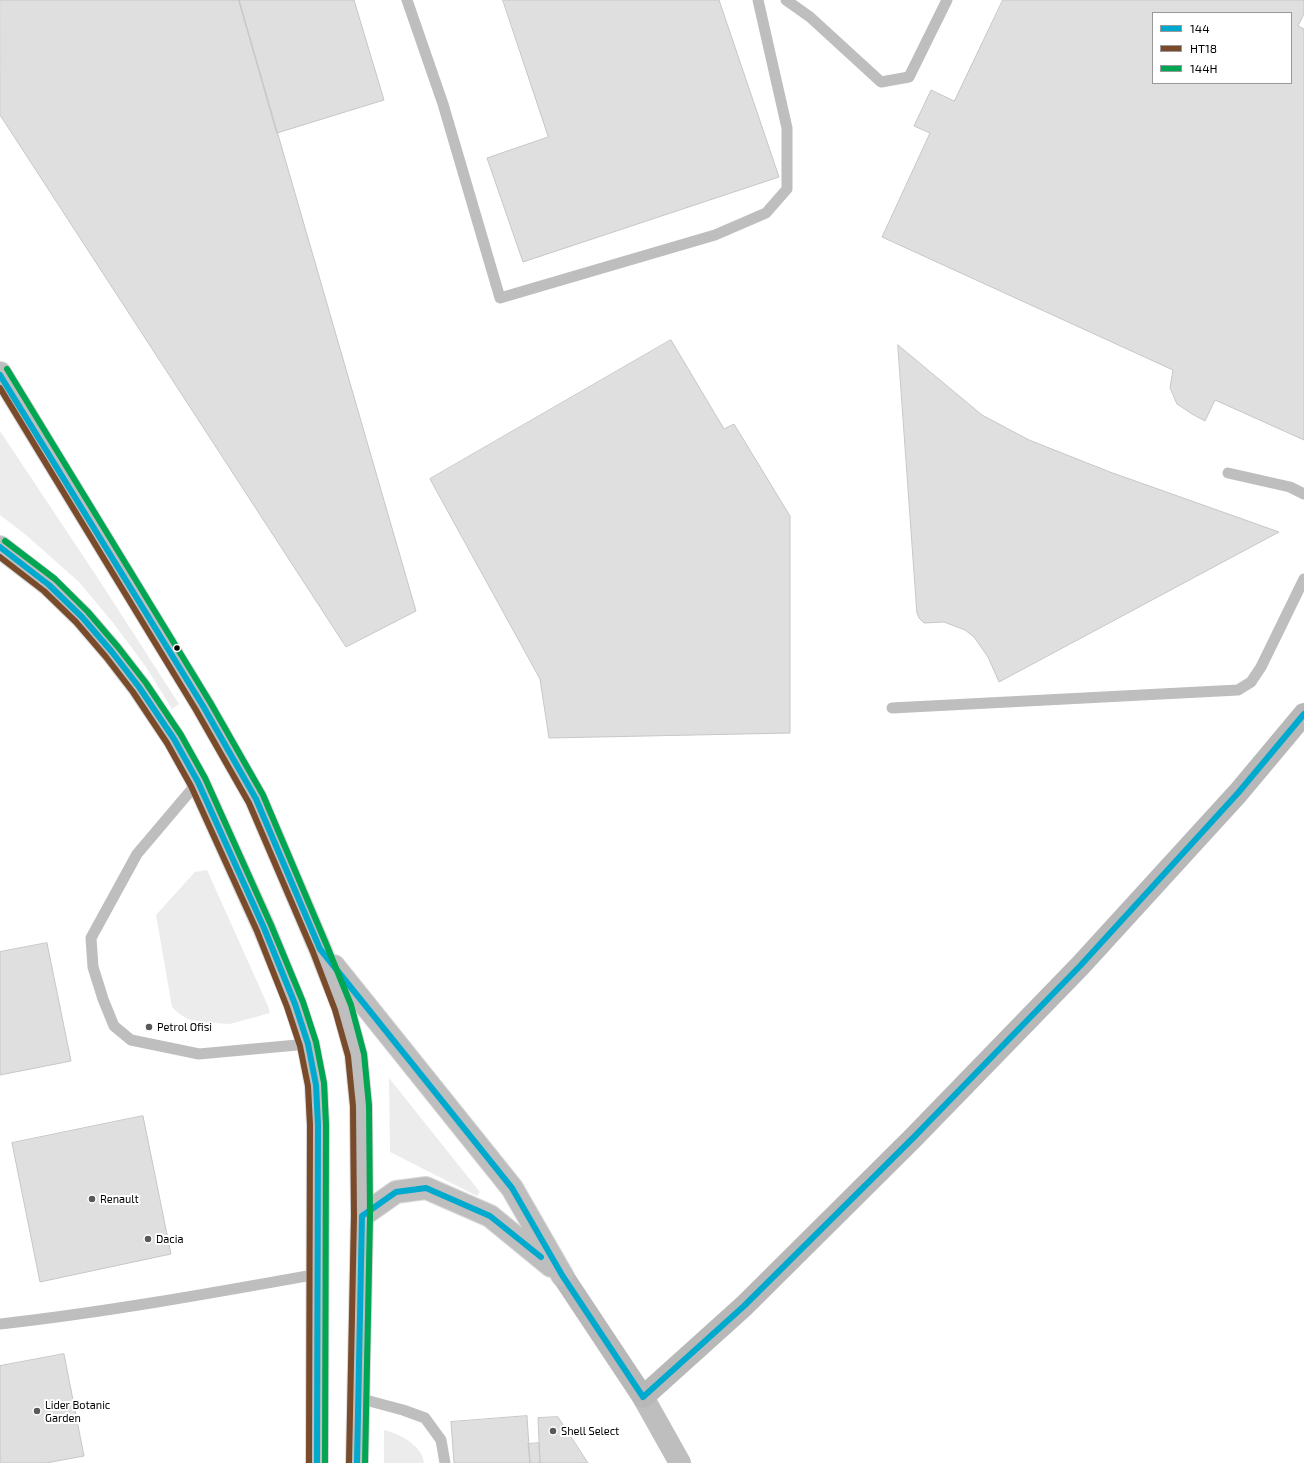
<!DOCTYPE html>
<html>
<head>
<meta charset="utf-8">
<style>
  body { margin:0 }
  #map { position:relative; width:1304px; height:1463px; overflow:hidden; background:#fff; font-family:"Exo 2",sans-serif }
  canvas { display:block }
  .legend { position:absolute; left:1152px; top:12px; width:140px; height:72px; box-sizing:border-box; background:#fff; border:1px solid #999; margin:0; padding:5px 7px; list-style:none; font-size:12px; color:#000 }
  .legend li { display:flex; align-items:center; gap:8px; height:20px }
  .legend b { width:20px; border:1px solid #999 }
</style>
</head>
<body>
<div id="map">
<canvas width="1304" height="1463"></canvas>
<ul class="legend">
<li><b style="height:5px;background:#00a9ce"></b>144</li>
<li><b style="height:5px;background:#7a4b2a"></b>HT18</li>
<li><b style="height:5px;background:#00a651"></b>144H</li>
</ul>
</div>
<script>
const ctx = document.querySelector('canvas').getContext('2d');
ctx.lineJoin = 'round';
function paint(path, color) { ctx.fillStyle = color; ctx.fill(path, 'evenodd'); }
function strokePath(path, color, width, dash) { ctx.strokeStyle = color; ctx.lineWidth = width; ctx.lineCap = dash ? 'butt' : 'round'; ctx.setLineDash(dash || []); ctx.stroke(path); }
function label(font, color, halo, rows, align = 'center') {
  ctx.font = font + ' "Exo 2",sans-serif'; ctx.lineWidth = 4; ctx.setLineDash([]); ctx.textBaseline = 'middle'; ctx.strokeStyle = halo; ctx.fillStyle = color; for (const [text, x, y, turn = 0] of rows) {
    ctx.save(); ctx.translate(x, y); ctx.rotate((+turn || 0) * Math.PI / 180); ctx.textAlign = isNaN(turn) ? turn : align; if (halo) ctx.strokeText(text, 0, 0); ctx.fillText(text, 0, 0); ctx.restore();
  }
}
paint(new Path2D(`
  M0,431L101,583L179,704L172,709L146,667L114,624L79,582L26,535L0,515Z
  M207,870L268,1006L270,1013L230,1024L201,1022L188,1019L178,1013L172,1007L156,915L195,872Z
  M389,1078L480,1192L477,1196L390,1152Z
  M384,1430C400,1434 422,1445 424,1463H384Z`), '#ececec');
const building = new Path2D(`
  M0,0H239L416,611L346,647L0,115Z
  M239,0H354L384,100L277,133Z
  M503,0H719L779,177L523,262L487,158L548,137Z
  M1003,0H1304V14L1298,26L1304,29V440L1215,400L1205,421L1192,414L1177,404L1170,388L1173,370L882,237L930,133L914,126L931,90L954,101ZM1153,13H1291V83H1153Z
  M671,340L724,429L734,424L790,516V733L549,738L540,679L430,479Z
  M898,345L982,415L1029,440L1110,472L1279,532L999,682L988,657L974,637L965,630L944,622L924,623L919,618L917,613Z
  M47,943L71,1061L0,1075V952Z
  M143,1116L171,1254L40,1282L12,1143Z
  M64,1354L84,1456L46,1463H0V1366Z
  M527,1416L530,1463H454L451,1422Z
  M558,1417L588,1463H540L538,1418Z
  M539,1443L540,1463H530L528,1444Z`);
paint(building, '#dfdfdf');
strokePath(building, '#c7c7c7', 1);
const primary = new Path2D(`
  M0,373L203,706L256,799L320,949L343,1007L356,1055L361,1106L362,1216L357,1463
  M0,547L49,585L82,617L112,652L139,687L174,739L198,782L264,928L295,1004L308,1044L316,1085L318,1125L317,1463
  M334,966L512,1188L562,1275
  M362,1216L396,1192L426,1188L490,1216L551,1266`);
strokePath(primary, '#dbdbdb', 24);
strokePath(new Path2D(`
  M407,0L443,104L500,298L715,235L766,213L787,189V128L758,0
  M786,0L810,17L881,82L909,77L947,0
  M1228,473L1290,487L1304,494
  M892,708L1238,690L1251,682L1261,667L1304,579
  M198,782L137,854L91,938L93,967L103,999L114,1026L131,1040L199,1054L308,1044
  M0,1324C107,1312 212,1293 318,1274
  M358,1398L403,1410L425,1418L441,1440L445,1463`), '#bebebe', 11);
strokePath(new Path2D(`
  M643,1397L680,1463`), '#bebebe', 22);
strokePath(new Path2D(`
  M562,1275L643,1397L744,1306L913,1138L1080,966L1238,793L1304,714`), '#b8b8b8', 22);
strokePath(primary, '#bebebe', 22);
strokePath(new Path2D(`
  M0,375L203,706L256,799L320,949L512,1188L562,1275L643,1397
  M0,547L49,585L82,617L112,652L139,687L174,739L198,782L264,928L295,1004L308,1044L316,1085L318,1125L317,1463
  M643,1397L744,1306L913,1138L1080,966L1238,793L1304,714
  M357,1463L362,1216L396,1192L426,1188L490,1216L541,1257`), '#00a9ce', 6);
strokePath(new Path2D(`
  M0,388L196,710L249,803L313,952L335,1010L348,1056L353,1106L354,1216L349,1463
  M0,557L44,591L76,622L106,657L133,692L167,743L191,786L257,931L287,1007L300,1046L308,1086L310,1125L309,1463`), '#7a4b2a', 6);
strokePath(new Path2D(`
  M7,369L210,702L263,795L327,946L351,1005L364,1054L369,1106L370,1216L365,1463
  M5,541L55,579L88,612L118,647L146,683L181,735L205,778L271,925L303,1002L316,1042L324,1083L326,1125L325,1463`), '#00a651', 6);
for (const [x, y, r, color] of [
  [177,648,3.5,"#000"],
  [149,1027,4,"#595959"],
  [92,1199,4,"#595959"],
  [148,1239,4,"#595959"],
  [37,1411,4,"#595959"],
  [553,1431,4,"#595959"]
]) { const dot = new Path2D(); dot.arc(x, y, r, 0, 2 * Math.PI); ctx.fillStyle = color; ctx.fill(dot); strokePath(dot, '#fff', 1.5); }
label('11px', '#000', '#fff', [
  ["Petrol Ofisi",157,1027],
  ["Renault",100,1199],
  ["Dacia",156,1239],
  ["Lider Botanic",45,1405],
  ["Garden",45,1418],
  ["Shell Select",561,1431]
], 'left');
</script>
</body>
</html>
